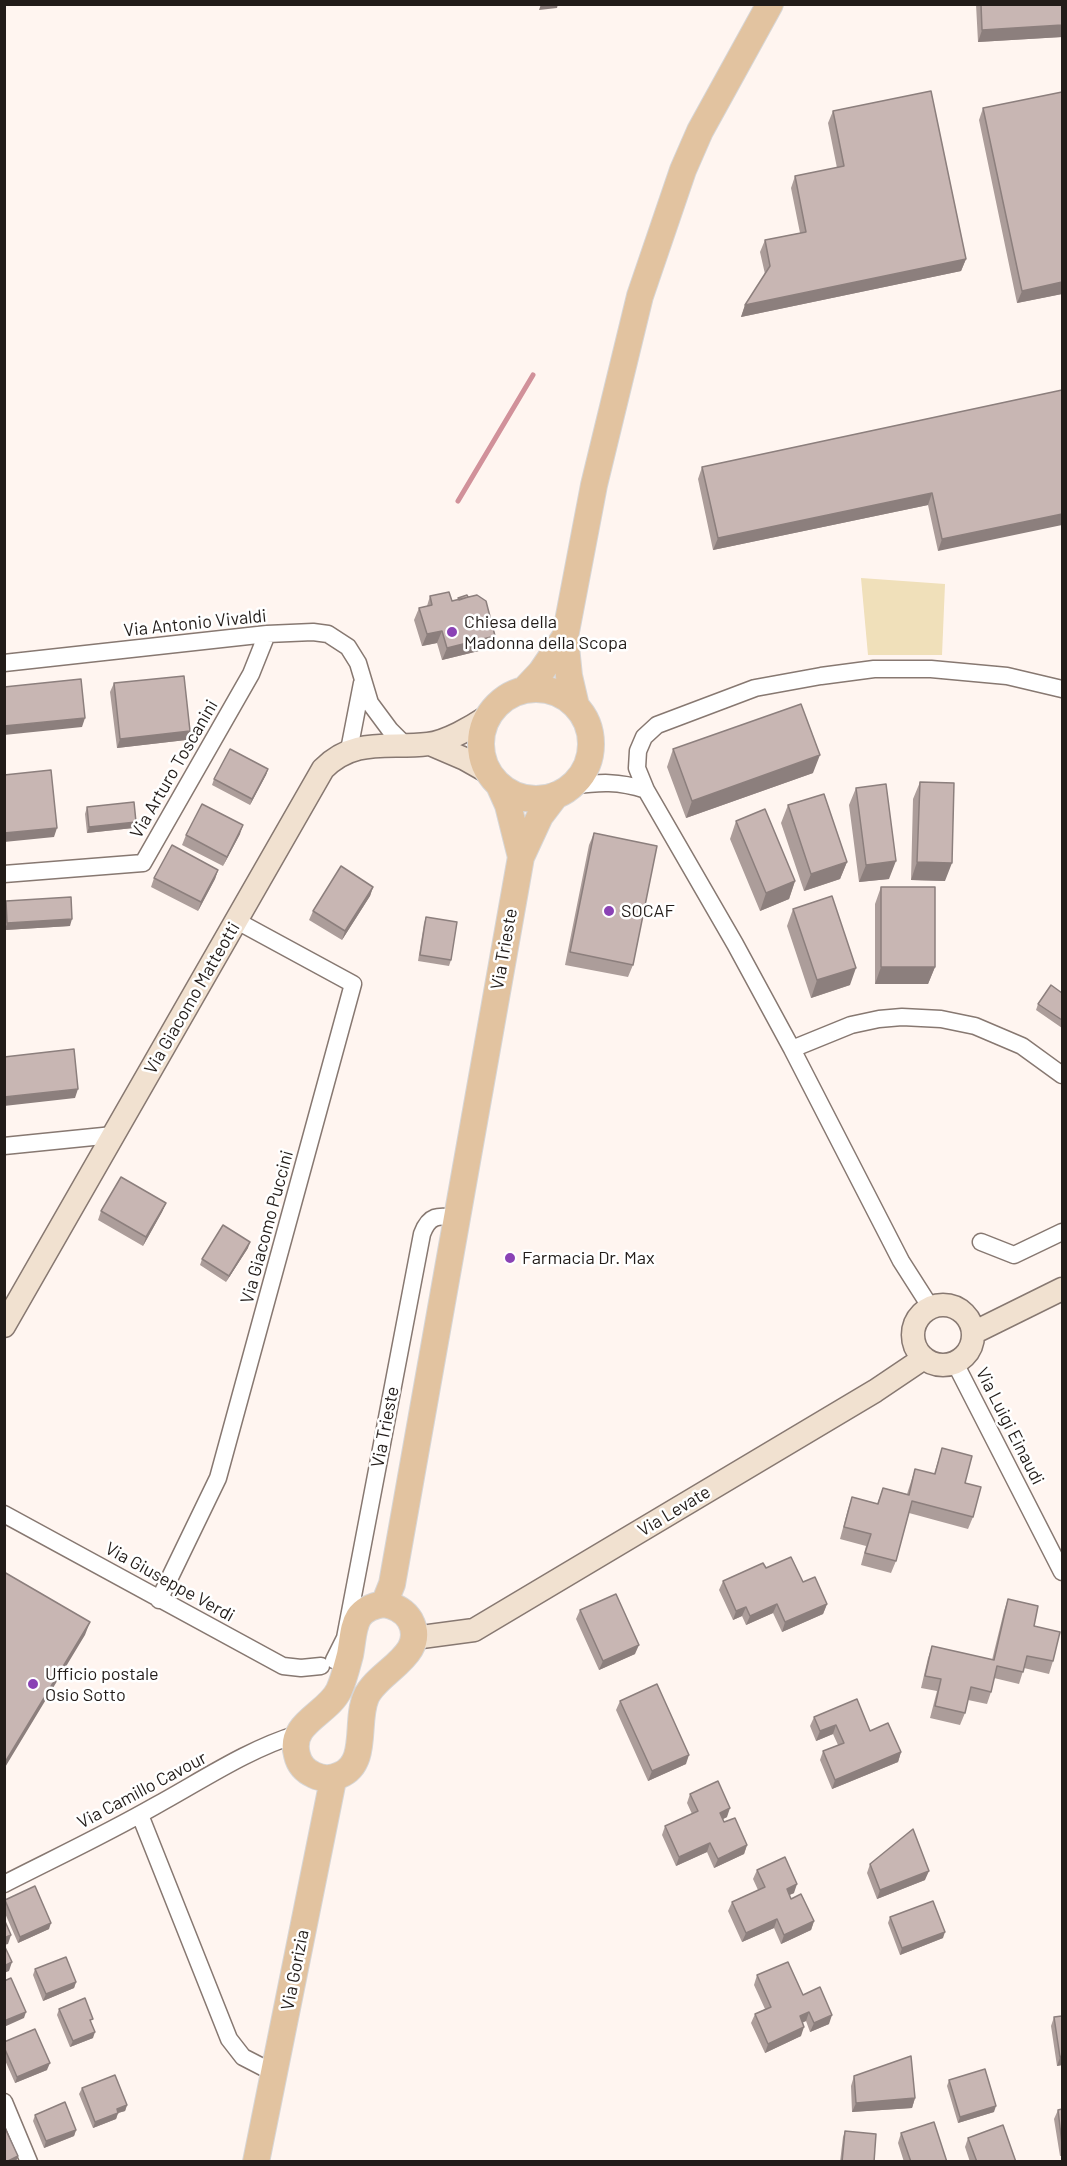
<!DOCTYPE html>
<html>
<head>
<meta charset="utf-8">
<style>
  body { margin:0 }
  #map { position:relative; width:1067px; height:2166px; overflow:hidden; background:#fff5f0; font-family:Barlow,sans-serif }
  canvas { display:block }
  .frame { position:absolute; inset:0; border:6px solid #221c19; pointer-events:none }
</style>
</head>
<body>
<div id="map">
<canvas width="1067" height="2166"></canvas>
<div class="frame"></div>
</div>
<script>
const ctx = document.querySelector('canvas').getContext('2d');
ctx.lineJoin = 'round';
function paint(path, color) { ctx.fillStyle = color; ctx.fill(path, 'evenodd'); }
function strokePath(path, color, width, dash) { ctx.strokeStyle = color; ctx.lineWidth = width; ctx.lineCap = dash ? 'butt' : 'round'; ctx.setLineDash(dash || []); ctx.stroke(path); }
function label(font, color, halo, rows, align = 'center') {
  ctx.font = font + ' Barlow,sans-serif'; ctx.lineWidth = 5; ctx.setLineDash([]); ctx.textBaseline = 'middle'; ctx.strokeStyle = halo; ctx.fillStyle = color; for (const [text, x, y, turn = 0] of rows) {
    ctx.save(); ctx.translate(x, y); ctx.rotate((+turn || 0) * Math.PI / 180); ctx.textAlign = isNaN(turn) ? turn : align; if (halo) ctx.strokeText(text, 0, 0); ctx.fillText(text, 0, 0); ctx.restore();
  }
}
paint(new Path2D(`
  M861,578L945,584L942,655H868Z`), '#f0e0ba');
strokePath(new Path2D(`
  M458,501L533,375`), '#d1919a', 5);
const street = new Path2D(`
  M4,663L267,634L313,632L328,634L348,647L358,663L370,703L390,730L405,745
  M349,750L362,683
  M572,786C600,782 618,781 646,790
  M4,874L143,863L251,674L267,634
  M792,1049L851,1025L879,1019L902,1017L941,1019L975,1026L1022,1046L1062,1075
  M4,1146L113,1135
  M981,1242L1014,1255L1062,1232
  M931,1308L901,1261L792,1049L735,944L646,790L637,768L638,751L644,737L657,725L755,688L821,676L874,669H931L1007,676L1062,689
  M955,1363L1062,1572
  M4,1514L283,1666L301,1668L321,1666
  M159,1600L218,1478L353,984L237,921
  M334,1660L345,1638L422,1234C429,1215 438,1215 456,1218
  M140,1815L229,2039L243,2057L274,2073
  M4,1884C55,1858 106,1834 155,1806C201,1781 248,1749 298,1734
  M4,2102L29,2162`);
const secondary = new Path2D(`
  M430,744L465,759L488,772
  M913 1335a30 30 0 1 1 60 0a30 30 0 1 1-60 0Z
  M4,1326L323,769C355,737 388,749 428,744C446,742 472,727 487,717
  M973,1333L1062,1289
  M414,1638L474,1630L875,1391L924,1358`);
const primary = new Path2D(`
  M481 744a55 55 0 1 1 110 0a55 55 0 1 1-110 0Z
  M524,690L541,672L565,637
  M576,706L569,676L565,637L594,485L640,296L683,170L700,131L770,4
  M499,785L508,805L521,857
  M384,1604L392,1584L521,857L540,816L556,795
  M384,1604C395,1606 404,1610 410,1620C429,1655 377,1671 366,1697C355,1722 369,1763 340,1775C332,1779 322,1779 314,1775C305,1771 299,1764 297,1755C288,1723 328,1714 339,1690C344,1679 347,1666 350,1655C355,1629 351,1609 384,1604Z
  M256,2162L332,1785L331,1778`);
strokePath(street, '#877871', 19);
strokePath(secondary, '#877871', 25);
strokePath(primary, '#d7d6d6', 28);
strokePath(street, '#fff', 16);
strokePath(secondary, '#f1e1d0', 22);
strokePath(primary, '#e2c3a0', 26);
paint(new Path2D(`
  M976,4H1062V37L978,42Z
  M983,108L1062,294L1017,303L979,120Z
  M833,111L966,259L961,271L741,317L745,305L765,274L760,252L765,240L800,233L791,188L795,176L837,168L828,123Z
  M1062,390L938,551L928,505L713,550L698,479L702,467Z
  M430,596L452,601L458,600V598L491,648L442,660L437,643L422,646L414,620L419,608L427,606Z
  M114,683L190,731L186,740L117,748L110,692Z
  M673,749L813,773L686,818L667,767Z
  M268,769L266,775L250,805L212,785L214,779Z
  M920,782L945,881L911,880L913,799Z
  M856,788L889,879L859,882L849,805Z
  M788,805L847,862L840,879L804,891L781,823Z
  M87,807L136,822L133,828L87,833L85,814Z
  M736,821L795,881L789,899L760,911L730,839Z
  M594,833L633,965L628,977L565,965L589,845Z
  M240,834L223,866L182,845L186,835Z
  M218,870L215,879L198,911L151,887L154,878Z
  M373,887L370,896L342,940L309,920L313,911Z
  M881,887L935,967L928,984H875V904Z
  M6,901L70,926L5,930L4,904Z
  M793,909L850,985L811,998L787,926Z
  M426,917L451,960L449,966L418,961L424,923Z
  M1062,993V1028L1036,1010L1038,1004Z
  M166,1203L162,1212L143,1246L98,1220L101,1211Z
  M248,1248L226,1282L200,1265L202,1259Z
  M942,1448L965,1483L973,1517L968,1529L909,1513L896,1561L891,1573L861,1565L866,1546L840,1539L848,1509L852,1497L877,1504L883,1488L907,1494L915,1469L934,1474Z
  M766,1568L803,1582L827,1604L823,1614L782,1632L773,1613L746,1625L742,1616L733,1620L719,1590L723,1581Z
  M1008,1599L1034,1626L1053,1661L1049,1674L1024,1668L1019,1684L994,1678L991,1692L987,1704L968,1700L965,1713L960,1725L930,1718L937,1691L921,1688L928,1658L932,1646L992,1660L1004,1611Z
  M580,1610L635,1654L599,1670L576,1619Z
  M620,1701L686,1764L648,1781L616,1710Z
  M814,1717L870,1731L901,1752L898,1762L832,1789L820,1760L823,1751L838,1745L833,1734L816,1741L810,1726Z
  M690,1794L727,1817L723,1819L724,1822L747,1845L744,1854L714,1868L707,1852L676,1866L662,1835L665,1826L692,1814L687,1803Z
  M870,1864L925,1880L877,1899L867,1873Z
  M757,1870L794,1893L789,1895L791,1899L814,1921L811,1930L781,1944L774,1928L742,1942L728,1911L732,1902L758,1890L753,1879Z
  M5,1900L49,1929L18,1943L4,1911Z
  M890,1917L943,1938L900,1955L888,1923Z
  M35,1969L76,1982L74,1988L43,2001L33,1975Z
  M757,1975L803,1995L829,2024L810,2032L806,2021L802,2023L801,2036L765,2053L751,2023L755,2014L765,2009L754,1985Z
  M59,2009L93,2038L70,2047L57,2015Z
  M1062,2016V2065L1057,2066L1051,2026L1054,2017Z
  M4,2042L47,2070L15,2083L4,2058Z
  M854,2076L915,2098L912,2108L852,2112L851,2086Z
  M949,2080L994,2112L958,2123L947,2086Z
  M82,2088L127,2105L125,2111L118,2113L116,2119L93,2128L79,2094Z
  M1062,2109V2156H1060L1054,2119L1058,2110Z
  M35,2115L76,2130L74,2136L44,2148L33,2121Z
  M845,2131L874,2162H840L843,2137Z
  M901,2133L947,2162H904L898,2143Z
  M968,2138L1016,2162H970L965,2147Z`), '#ac9d9a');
paint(new Path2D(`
  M541,4H558L557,8L539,10Z
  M1062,25V37L978,42L982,30Z
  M966,259L961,271L741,317L745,305Z
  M1062,282V294L1017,303L1022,291Z
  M932,493L928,505L713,550L718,538Z
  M1062,514V525L938,551L942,539Z
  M442,631L437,643L422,646L427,634Z
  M495,636L491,648L442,660L447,648Z
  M85,718L82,727L4,735V726Z
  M190,731L186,740L117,748L120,739Z
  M820,755L813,773L686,818L692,801Z
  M268,769L266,775L250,805L252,799Z
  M136,822L133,828L87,833L89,827Z
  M243,825L240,834L223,866L227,857Z
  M57,828L54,837L4,842V833Z
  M896,861L889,879L859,882L866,865Z
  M847,862L840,879L804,891L811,874Z
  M917,862L952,863L945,881L911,880Z
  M218,870L215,879L198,911L201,902Z
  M795,881L789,899L760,911L766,893Z
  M373,887L370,896L342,940L345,931Z
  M72,919L70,926L5,930L7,923Z
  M881,967H935L928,984H875Z
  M856,968L850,985L811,998L817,980Z
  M78,1089L75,1098L4,1106V1097Z
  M166,1203L162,1212L143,1246L146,1237Z
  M250,1242L248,1248L226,1282L229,1276Z
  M777,1604L773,1613L746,1625L750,1616Z
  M827,1604L823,1614L782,1632L785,1622Z
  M746,1607L742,1616L733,1620L736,1611Z
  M90,1622L85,1635L4,1769V1764Z
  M639,1645L635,1654L599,1670L603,1661Z
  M836,1725L833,1734L816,1741L820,1731Z
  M901,1752L898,1762L832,1789L835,1780Z
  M689,1755L686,1764L648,1781L652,1771Z
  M730,1808L727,1817L717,1822L720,1813Z
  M710,1843L707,1852L676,1866L679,1857Z
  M747,1845L744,1854L714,1868L718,1859Z
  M929,1871L925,1880L877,1899L880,1890Z
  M797,1884L794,1893L783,1898L787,1889Z
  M777,1919L774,1928L742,1942L746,1933Z
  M814,1921L811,1930L781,1944L784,1935Z
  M51,1923L49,1929L18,1943L20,1937Z
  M945,1932L943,1938L900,1955L902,1948Z
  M11,1935L8,1944L4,1945V1938Z
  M12,1962L9,1971L4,1973V1966Z
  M76,1982L74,1988L43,2001L46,1994Z
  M26,2012L24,2018L4,2027V2021Z
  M809,2012L806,2021L796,2025L800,2016Z
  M832,2015L829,2024L810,2032L814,2023Z
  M804,2027L801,2036L765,2053L768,2044Z
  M95,2032L93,2038L70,2047L73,2041Z
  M1062,2056V2065L1057,2066L1060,2057Z
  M50,2063L47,2070L15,2083L17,2077Z
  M915,2098L912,2108L852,2112L856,2103Z
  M127,2105L125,2111L118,2113L116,2119L93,2128L95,2122L117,2109Z
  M996,2106L994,2112L958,2123L960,2117Z
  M76,2130L74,2136L44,2148L46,2141Z
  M18,2156L16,2162H6Z`), '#8c7f7d');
const building = new Path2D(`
  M981,4H1062V25L982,30Z
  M931,91L966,259L745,305L770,266L765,240L806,232L795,176L844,166L833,111Z
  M1062,92V282L1022,291L983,108Z
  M1062,390V514L942,539L932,493L718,538L702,467Z
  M449,592L452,601L477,595L486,601L495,636L447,648L442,631L427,634L419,608L432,605L430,596Z
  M467,595L468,597L459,600L458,598Z
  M184,676L190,731L120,739L114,683Z
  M81,679L85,718L4,726V687Z
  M801,704L820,755L692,801L673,749Z
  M230,749L268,769L252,799L214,779Z
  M51,770L57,828L4,833V775Z
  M920,782L954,783L952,863L917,862Z
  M886,784L896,861L866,865L856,788Z
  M824,794L847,862L811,874L788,805Z
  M134,802L136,822L89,827L87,807Z
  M202,804L243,825L227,857L186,835Z
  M765,809L795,881L766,893L736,821Z
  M594,833L657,846L633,965L570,952Z
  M172,845L218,870L201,902L154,878Z
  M341,866L373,887L345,931L313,911Z
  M881,887H935V967H881Z
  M832,896L856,968L817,980L793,909Z
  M71,897L72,919L7,923L6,901Z
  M426,917L457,922L451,960L420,955Z
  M1051,985L1062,993V1020L1038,1004Z
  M74,1049L78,1089L4,1097V1057Z
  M121,1177L166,1203L146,1237L101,1211Z
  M223,1225L250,1242L229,1276L202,1259Z
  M942,1448L972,1456L965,1483L981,1487L973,1517L912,1501L896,1561L865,1553L871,1534L844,1527L852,1497L878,1504L883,1488L909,1495L915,1469L935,1474Z
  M791,1557L803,1582L815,1577L827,1604L785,1622L777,1604L750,1616L746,1607L736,1611L723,1581L763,1563L766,1568Z
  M4,1572L90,1622L4,1764Z
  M616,1594L639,1645L603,1661L580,1610Z
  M1008,1599L1038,1606L1034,1626L1060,1632L1053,1661L1027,1656L1023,1672L997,1666L991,1692L971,1687L965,1713L935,1706L941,1679L925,1676L932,1646L994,1660Z
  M657,1684L689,1755L652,1771L620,1701Z
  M857,1699L870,1731L888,1723L901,1752L835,1780L823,1751L844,1743L836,1725L820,1731L814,1717Z
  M718,1781L730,1808L720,1813L724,1822L735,1818L747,1845L718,1859L710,1843L679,1857L665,1826L698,1811L690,1794Z
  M913,1829L929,1871L880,1890L870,1864Z
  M785,1857L797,1884L787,1889L791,1899L801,1894L814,1921L784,1935L777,1919L746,1933L732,1902L765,1887L757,1870Z
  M35,1886L51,1923L20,1937L5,1900Z
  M933,1901L945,1932L902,1948L890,1917Z
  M4,1919L11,1935L4,1938Z
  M4,1945L12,1962L4,1966Z
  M66,1957L76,1982L46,1994L35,1969Z
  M788,1962L803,1995L820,1987L832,2015L814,2023L809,2012L800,2016L804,2027L768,2044L755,2014L771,2007L757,1975Z
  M11,1978L26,2012L4,2021V1981Z
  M85,1998L93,2019L90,2020L95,2032L73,2041L59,2009Z
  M1062,2016V2056L1060,2057L1054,2017Z
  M35,2029L50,2063L17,2077L4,2047V2042Z
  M911,2056L915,2098L856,2103L854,2076Z
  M985,2069L996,2106L960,2117L949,2080Z
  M115,2075L127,2105L117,2109L118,2113L95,2122L82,2088Z
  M65,2102L76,2130L46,2141L35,2115Z
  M1062,2109V2144L1058,2110Z
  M934,2122L947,2162H911L901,2133Z
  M1003,2125L1016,2162H977L968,2138Z
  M4,2126L18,2156L6,2162H4Z
  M845,2131L876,2134L874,2162H842Z`);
paint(building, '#c8b6b3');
strokePath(building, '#8c7f7d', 1.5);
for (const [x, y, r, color] of [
  [452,632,6,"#8a42b5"],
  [609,911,6,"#8a42b5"],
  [510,1258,6,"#8a42b5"],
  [33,1684,6,"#8a42b5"]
]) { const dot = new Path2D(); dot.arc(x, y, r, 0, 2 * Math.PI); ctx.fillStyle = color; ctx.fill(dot); strokePath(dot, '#fff', 2); }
label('18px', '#221c19', '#fff', [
  ["Chiesa della",464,622],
  ["Madonna della Scopa",464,643],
  ["SOCAF",621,911],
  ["Farmacia Dr. Max",522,1258],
  ["Ufficio postale",45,1674],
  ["Osio Sotto",45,1695]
], 'left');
label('18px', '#221c19', '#fff', [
  ["Via Antonio Vivaldi",195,623,-6],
  ["Via Arturo Toscanini",174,769,-60],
  ["Via Trieste",504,949,-80],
  ["Via Giacomo Matteotti",192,998,-60],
  ["Via Giacomo Puccini",267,1227,-75],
  ["Via Luigi Einaudi",1010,1426,63],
  ["Via Trieste",385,1427,-79],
  ["Via Levate",674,1511,-31],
  ["Via Giuseppe Verdi",170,1582,29],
  ["Via Camillo Cavour",142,1790,-28],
  ["Via Gorizia",295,1970,-79]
]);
</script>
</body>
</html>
